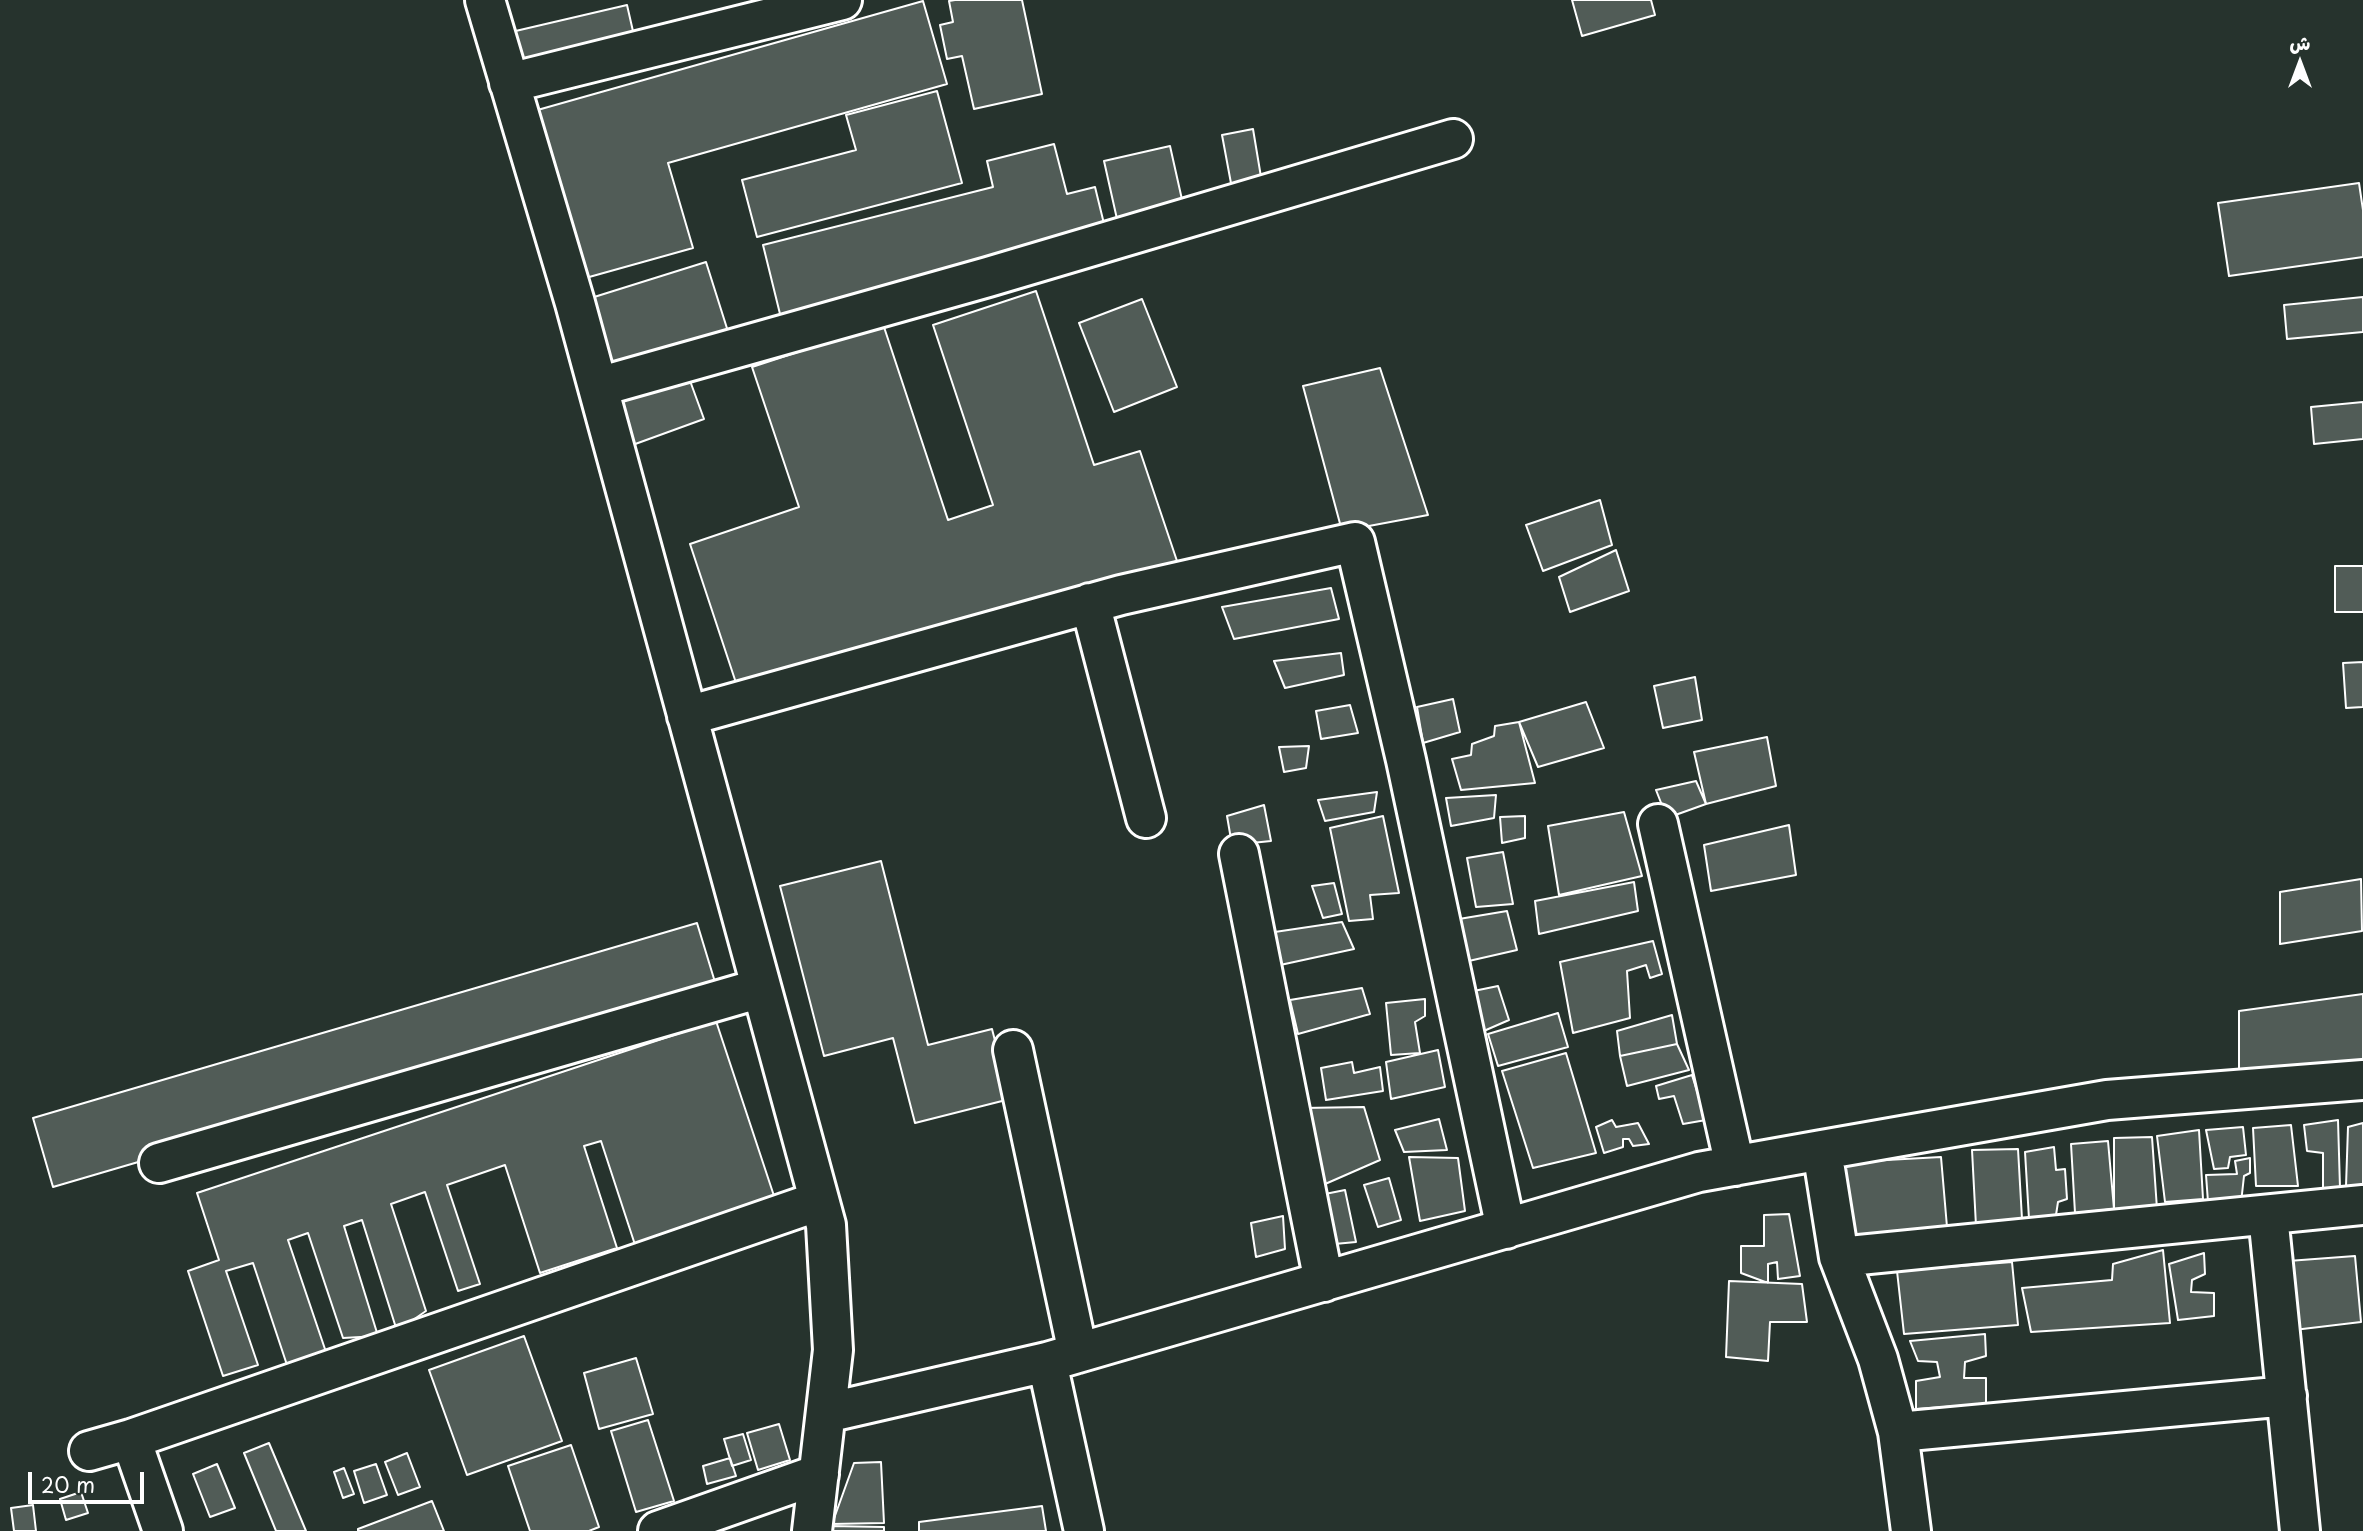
<!DOCTYPE html>
<html>
<head>
<meta charset="utf-8">
<style>
  body { margin:0 }
  #map { position:relative; width:2363px; height:1531px; overflow:hidden; background:#26332d; font-family:"Playpen Sans","Playpen Sans Arabic",sans-serif }
  canvas { display:block }
  .north { position:absolute; left:2265px; top:28px; width:70px; height:70px; -webkit-text-stroke:5px #26332d; paint-order:stroke; rotate:0deg; font-size:19px; font-weight:700; line-height:28px; text-align:center; color:#fff }
  .north::after { content:''; display:block; margin:auto; width:24px; height:32px; background:#fff; clip-path:polygon(50% 0,100% 100%,50% 72%,0 100%) }
  .scale { position:absolute; left:28px; top:1472px; width:116px; height:32px; box-sizing:border-box; border:4px solid #fff; border-top:0; padding-left:9px; font-size:21px; line-height:24px; white-space:nowrap; color:#fff; -webkit-text-stroke:5px #26332d; paint-order:stroke }
</style>
</head>
<body>
<div id="map">
<canvas width="2363" height="1531"></canvas>
<div class="north">ش</div>
<div class="scale">20 m</div>
</div>
<script>
const ctx = document.querySelector('canvas').getContext('2d');
ctx.lineJoin = 'round';
function paint(path, color) { ctx.fillStyle = color; ctx.fill(path, 'evenodd'); }
function strokePath(path, color, width, dash) { ctx.strokeStyle = color; ctx.lineWidth = width; ctx.lineCap = dash ? 'butt' : 'round'; ctx.setLineDash(dash || []); ctx.stroke(path); }
const building = new Path2D(`
  M955,0H1022L1042,94L974,109L962,56L947,59L940,25L953,22L949,1Z
  M1572,0H1651L1655,15L1582,36Z
  M923,1L947,84L668,163L693,248L582,279L534,111Z
  M627,5L635,40L515,67L507,33Z
  M937,91L962,183L757,237L742,180L856,150L846,115Z
  M1253,129L1263,189L1233,194L1222,135Z
  M1054,144L1067,194L1095,187L1107,236L781,318L763,245L993,187L987,161Z
  M1170,146L1185,213L1119,228L1104,161Z
  M2359,183L2363,210V257L2229,276L2218,203Z
  M706,262L731,341L601,382L575,303Z
  M1036,291L1094,465L1140,451L1177,561L743,704L690,544L799,507L752,367L883,324L948,520L993,505L933,325Z
  M2363,297V332L2287,339L2284,305Z
  M1142,299L1177,387L1114,412L1079,323Z
  M1380,368L1428,515L1342,531L1303,386Z
  M689,378L704,419L627,447L612,405Z
  M2363,402V439L2314,444L2311,407Z
  M1600,500L1612,545L1543,571L1526,525Z
  M1616,550L1629,591L1570,612L1559,577Z
  M2335,566H2363V612H2335Z
  M1331,588L1339,619L1234,639L1222,607Z
  M1341,653L1344,675L1285,688L1274,661Z
  M2363,662V707L2346,708L2343,663Z
  M1695,677L1702,720L1663,728L1654,686Z
  M1453,699L1460,732L1423,743L1417,707Z
  M1586,702L1604,748L1538,767L1519,722Z
  M1350,705L1358,733L1321,739L1316,711Z
  M1519,722L1535,783L1461,790L1452,759L1471,755L1472,744L1494,736L1495,726Z
  M1767,737L1776,786L1706,804L1694,752Z
  M1309,746L1306,768L1284,772L1279,747Z
  M1696,781L1706,804L1667,818L1656,790Z
  M1377,792L1374,812L1325,821L1318,800Z
  M1496,795L1494,818L1451,826L1446,798Z
  M1264,805L1271,841L1232,845L1227,816Z
  M1624,812L1642,876L1559,895L1548,826Z
  M1383,816L1399,893L1370,895L1373,919L1349,921L1330,828Z
  M1525,816V838L1502,843L1500,817Z
  M1789,825L1796,875L1711,891L1704,845Z
  M1503,852L1513,904L1476,907L1467,858Z
  M881,861L928,1045L992,1029L1010,1099L915,1123L893,1038L824,1056L780,886Z
  M2361,879L2362,931L2280,944V892Z
  M1634,882L1638,911L1539,934L1535,901Z
  M1334,883L1342,914L1323,918L1312,886Z
  M1507,911L1517,950L1460,963L1447,921Z
  M1342,922L1354,949L1271,967L1268,933Z
  M697,923L718,992L53,1187L33,1118Z
  M1653,941L1662,974L1650,978L1646,965L1627,971L1630,1018L1573,1033L1560,962Z
  M1498,986L1509,1020L1470,1037L1464,993Z
  M1362,988L1370,1014L1298,1034L1290,1000Z
  M2363,994V1069L2239,1081V1011Z
  M1425,999V1016L1415,1022L1420,1053L1391,1055L1386,1003Z
  M1558,1013L1568,1047L1498,1066L1488,1034Z
  M1672,1015L1677,1044L1620,1056L1617,1031Z
  M716,1021L779,1211L639,1257L601,1141L584,1146L617,1248L540,1273L505,1165L447,1185L480,1284L458,1291L425,1192L391,1204L426,1311L397,1331L362,1220L344,1226L378,1336L343,1338L308,1233L288,1240L327,1355L288,1368L253,1263L226,1271L258,1365L223,1376L188,1271L219,1260L197,1193Z
  M1677,1044L1689,1070L1627,1086L1620,1056Z
  M1438,1050L1445,1087L1391,1099L1386,1062Z
  M1566,1053L1596,1153L1533,1168L1502,1071Z
  M1352,1062L1354,1073L1380,1067L1383,1091L1326,1100L1321,1068Z
  M1692,1075L1706,1120L1683,1124L1674,1096L1659,1099L1656,1086Z
  M1364,1107L1380,1160L1316,1188L1302,1108Z
  M1439,1119L1447,1150L1404,1152L1395,1130Z
  M1612,1120L1616,1127L1638,1123L1649,1144L1633,1146L1629,1139H1623V1147L1604,1153L1596,1127Z
  M2338,1120L2340,1188L2323,1190V1153L2307,1151L2304,1125Z
  M2363,1123V1186H2346L2348,1127Z
  M2291,1125L2298,1186H2256L2253,1128Z
  M2243,1127L2246,1155L2230,1157L2228,1168L2214,1169L2206,1130Z
  M2199,1130L2203,1199L2165,1202L2157,1136Z
  M2152,1137L2157,1209H2114V1138Z
  M2108,1141L2114,1209L2075,1213L2071,1144Z
  M2054,1147L2056,1170L2065,1169L2067,1199L2058,1202L2056,1215L2029,1219L2025,1152Z
  M2018,1149L2022,1219L1976,1226L1972,1150Z
  M1409,1157L1458,1158L1465,1211L1420,1221Z
  M1941,1157L1947,1227L1846,1242L1832,1163Z
  M2250,1158V1173L2244,1176L2241,1203L2208,1202L2206,1175L2237,1174L2235,1161Z
  M1389,1178L1401,1220L1378,1227L1364,1185Z
  M1345,1190L1356,1242L1324,1245L1315,1196Z
  M1789,1214L1800,1276L1778,1279L1777,1262L1768,1264V1283L1741,1273V1246H1764V1215Z
  M1283,1216L1285,1249L1256,1257L1251,1223Z
  M2163,1250L2170,1323L2031,1332L2022,1288L2112,1280L2113,1264Z
  M2204,1253L2205,1274L2192,1280L2191,1292L2214,1293V1316L2178,1320L2169,1264Z
  M2355,1256L2361,1322L2294,1330L2288,1261Z
  M2012,1262L2018,1325L1904,1334L1897,1271Z
  M1729,1281L1802,1284L1807,1322H1770L1768,1361L1726,1357Z
  M1985,1334L1986,1356L1965,1362L1964,1378H1986V1404L1916,1409V1381L1940,1377L1937,1362L1918,1361L1910,1341Z
  M524,1336L562,1441L467,1475L429,1370Z
  M636,1358L653,1414L599,1429L584,1373Z
  M648,1420L674,1501L636,1512L611,1431Z
  M779,1424L790,1460L758,1470L747,1433Z
  M743,1434L751,1460L732,1466L724,1439Z
  M269,1443L306,1531H276L244,1453Z
  M571,1445L599,1527L589,1531H530L508,1466Z
  M407,1453L420,1487L398,1495L385,1462Z
  M730,1458L736,1476L707,1484L703,1466Z
  M881,1462L884,1523L832,1524L854,1463Z
  M217,1464L235,1508L210,1517L193,1474Z
  M376,1464L387,1495L364,1503L354,1471Z
  M344,1468L354,1494L343,1498L334,1472Z
  M81,1492L88,1513L66,1520L60,1499Z
  M432,1501L444,1531H358V1529Z
  M33,1505L36,1531H14L11,1508Z
  M1042,1506L1046,1531H919V1522Z
  M831,1526L884,1527V1531H831Z`);
paint(building, '#515c57');
strokePath(building, '#fff', 2);
const minor = new Path2D(`
  M485,0L575,303L826,1225L833,1350L812,1531
  M509,83L842,0
  M598,387L988,277L1453,139
  M1090,603L1146,818
  M687,716L1121,595L1355,542L1406,760L1506,1229
  M1658,824L1735,1166
  M1239,854L1324,1282
  M1013,1050L1078,1353
  M1822,1150L2107,1100L2363,1080
  M159,1163L761,988
  M2268,1215L2300,1531
  M1839,1257L2363,1205
  M1047,1362L1084,1531
  M826,1413L1047,1362L1699,1172L1822,1150L1839,1257L1878,1359L1898,1432L1911,1531
  M1898,1432L2287,1396
  M131,1439L163,1531
  M89,1451L131,1439L819,1201
  M658,1531L819,1474`);
strokePath(minor, '#fff', 44);
strokePath(minor, '#26332d', 38);
</script>
</body>
</html>
